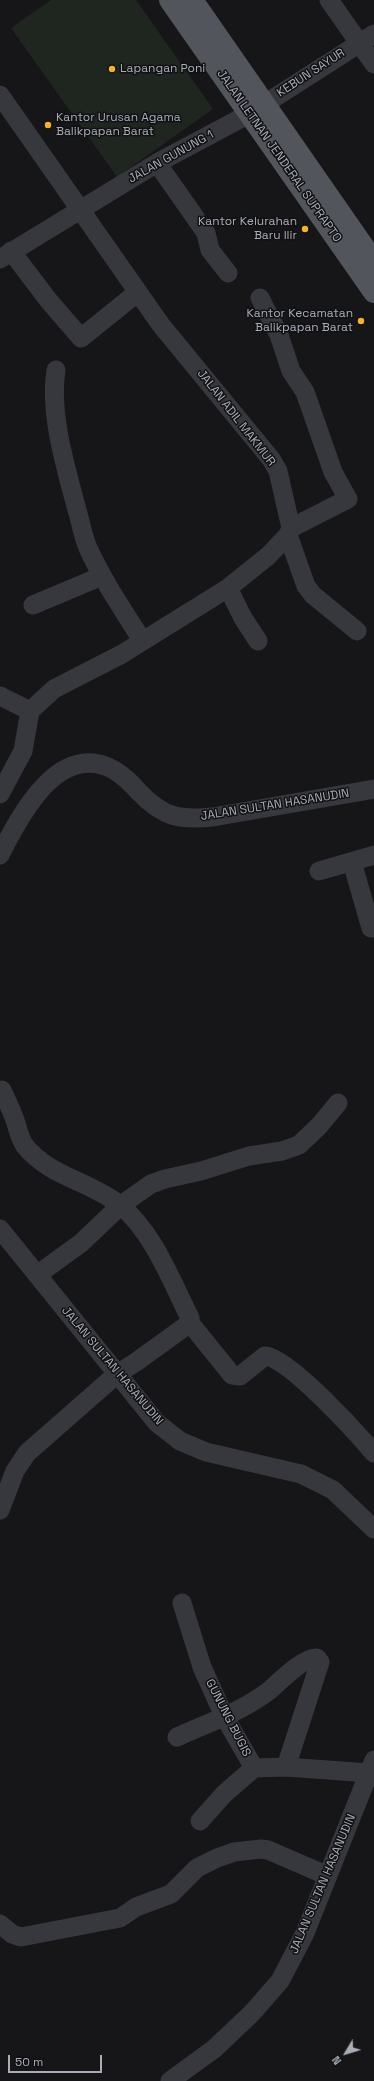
<!DOCTYPE html>
<html>
<head>
<meta charset="utf-8">
<style>
  body { margin:0 }
  #map { position:relative; width:374px; height:2081px; overflow:hidden; background:#161618; font-family:"Space Grotesk",sans-serif }
  canvas { display:block }
  .north { position:absolute; left:326px; top:2033px; width:40px; height:40px; -webkit-text-stroke:3px #111113; paint-order:stroke; rotate:232deg; font-size:11px; font-weight:700; line-height:16px; text-align:center; color:#a8adb8 }
  .north::after { content:''; display:block; margin:auto; width:14px; height:18px; background:#a8adb8; clip-path:polygon(50% 0,100% 100%,50% 72%,0 100%) }
  .scale { position:absolute; left:8px; top:2055px; width:94px; height:18px; box-sizing:border-box; border:2px solid #a8adb8; border-top:0; padding-left:5px; font-size:12px; line-height:14px; white-space:nowrap; color:#a8adb8; -webkit-text-stroke:3px #111113; paint-order:stroke }
</style>
</head>
<body>
<div id="map">
<canvas width="374" height="2081"></canvas>
<div class="north">N</div>
<div class="scale">50 m</div>
</div>
<script>
const ctx = document.querySelector('canvas').getContext('2d');
ctx.lineJoin = 'round';
function paint(path, color) { ctx.fillStyle = color; ctx.fill(path, 'evenodd'); }
function strokePath(path, color, width, dash) { ctx.strokeStyle = color; ctx.lineWidth = width; ctx.lineCap = dash ? 'butt' : 'round'; ctx.setLineDash(dash || []); ctx.stroke(path); }
function label(font, color, halo, rows, align = 'center') {
  ctx.font = font + ' "Space Grotesk",sans-serif'; ctx.lineWidth = 3; ctx.setLineDash([]); ctx.textBaseline = 'middle'; ctx.strokeStyle = halo; ctx.fillStyle = color; for (const [text, x, y, turn = 0] of rows) {
    ctx.save(); ctx.translate(x, y); ctx.rotate((+turn || 0) * Math.PI / 180); ctx.textAlign = isNaN(turn) ? turn : align; if (halo) ctx.strokeText(text, 0, 0); ctx.fillText(text, 0, 0); ctx.restore();
  }
}
paint(new Path2D(`
  M51,0H136L213,109L117,177L11,28Z`), '#1e261f');
strokePath(new Path2D(`
  M329,0L374,64
  M0,95L161,325L271,459L278,471L291,528L288,535L268,556L228,588L122,654L54,689L30,711
  M157,163L206,233L210,250L228,273
  M11,251L49,301L81,338L138,292
  M0,259L157,163L249,114L374,34
  M260,298L279,335L291,371L305,392L333,472L348,499L291,528
  M56,370C49,414 66,468 77,510C81,523 83,537 88,548C103,581 123,610 142,640
  M288,535L306,586L313,595L357,631
  M228,588L243,618L258,641
  M33,605L102,576
  M0,696L30,711
  M0,794L23,751L30,711
  M0,855C20,815 59,740 114,770C124,776 132,784 139,792C164,818 179,820 213,817L374,789
  M352,862L371,928
  M319,871L374,855
  M0,1229L157,1423L180,1441L206,1452L301,1474L333,1490L374,1529
  M37,1275L81,1243L121,1205L151,1184L165,1179L201,1171L249,1156L282,1151L299,1145L319,1126L338,1103
  M190,1323L232,1375L240,1376L265,1356C288,1357 357,1433 374,1453
  M0,1510L15,1471L27,1453L117,1374L136,1362L190,1323V1318C171,1280 153,1232 120,1205C90,1181 50,1177 25,1146C18,1136 18,1126 13,1115C10,1107 6,1099 2,1090
  M182,1603L202,1667L224,1716L254,1768L286,1767L369,1773
  M177,1737C208,1723 243,1711 270,1690C279,1682 305,1656 317,1658L320,1662L286,1767
  M200,1821L224,1794L254,1768
  M0,1924L12,1934L21,1937L120,1918L136,1907L171,1894L197,1868L217,1858L234,1852L261,1849L268,1850L328,1876
  M170,2081L214,2049L252,2013L280,1981L305,1933L374,1760`), '#37383d', 19);
strokePath(new Path2D(`
  M170,0L374,292
  M192,0L374,262`), '#53555c', 22);
for (const [x, y, r, color] of [
  [112,69,4,"#f2b134"],
  [48,125,4,"#f2b134"],
  [305,229,4,"#f2b134"],
  [361,321,4,"#f2b134"]
]) { const dot = new Path2D(); dot.arc(x, y, r, 0, 2 * Math.PI); ctx.fillStyle = color; ctx.fill(dot); strokePath(dot, '#111113', 1.5); }
label('12px', '#a8adb8', '#111113', [
  ["Lapangan Poni",120,69],
  ["Kantor Urusan Agama",56,118],
  ["Balikpapan Barat",56,132],
  ["Kantor Kelurahan",297,222,"right"],
  ["Baru Ilir",297,236,"right"],
  ["Kantor Kecamatan",353,314,"right"],
  ["Balikpapan Barat",353,328,"right"]
], 'left');
label('12px', '#a8adb8', '#111113', [
  ["KEBUN SAYUR",311,73,-33],
  ["JALAN LETNAN JENDERAL SUPRAPTO",279,156,55],
  ["JALAN GUNUNG 1",171,157,-29],
  ["JALAN ADIL MAKMUR",236,418,52],
  ["JALAN SULTAN HASANUDIN",275,805,-9],
  ["JALAN SULTAN HASANUDIN",112,1366,50],
  ["GUNUNG BUGIS",228,1718,63],
  ["JALAN SULTAN HASANUDIN",323,1884,-67]
]);
</script>
</body>
</html>
